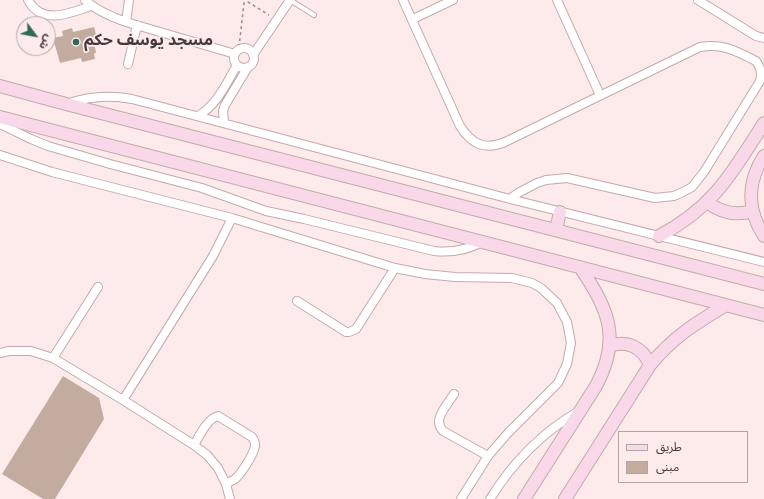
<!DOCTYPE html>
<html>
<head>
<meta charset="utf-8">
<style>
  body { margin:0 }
  #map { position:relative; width:764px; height:499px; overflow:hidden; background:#fdebec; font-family:Spectral,"Noto Sans Arabic",serif }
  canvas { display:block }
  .legend { position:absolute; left:618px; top:431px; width:130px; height:52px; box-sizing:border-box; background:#fdebec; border:1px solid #b3a4a4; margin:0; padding:5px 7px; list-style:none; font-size:12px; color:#453939 }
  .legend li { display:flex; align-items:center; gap:8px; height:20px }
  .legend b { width:20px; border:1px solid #b3a4a4 }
  .north { position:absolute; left:16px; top:16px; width:40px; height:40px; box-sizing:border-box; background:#fdebec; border:1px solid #b3a4a4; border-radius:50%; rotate:122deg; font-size:11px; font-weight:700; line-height:16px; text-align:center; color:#453939 }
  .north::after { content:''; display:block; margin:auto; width:14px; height:18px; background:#316a52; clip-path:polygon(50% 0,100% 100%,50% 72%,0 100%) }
</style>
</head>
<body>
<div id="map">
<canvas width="764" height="499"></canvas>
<ul class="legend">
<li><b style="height:5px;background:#f9d8ea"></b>طريق</li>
<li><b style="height:11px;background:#c3aba0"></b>مبنى</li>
</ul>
<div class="north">ش</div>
</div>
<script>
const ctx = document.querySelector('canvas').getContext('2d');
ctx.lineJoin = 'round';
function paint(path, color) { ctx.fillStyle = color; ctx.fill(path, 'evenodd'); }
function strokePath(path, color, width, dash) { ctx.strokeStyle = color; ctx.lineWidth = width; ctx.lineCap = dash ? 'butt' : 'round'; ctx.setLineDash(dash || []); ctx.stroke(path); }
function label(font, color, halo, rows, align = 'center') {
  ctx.font = font + ' Spectral,"Noto Sans Arabic",serif'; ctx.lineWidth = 3.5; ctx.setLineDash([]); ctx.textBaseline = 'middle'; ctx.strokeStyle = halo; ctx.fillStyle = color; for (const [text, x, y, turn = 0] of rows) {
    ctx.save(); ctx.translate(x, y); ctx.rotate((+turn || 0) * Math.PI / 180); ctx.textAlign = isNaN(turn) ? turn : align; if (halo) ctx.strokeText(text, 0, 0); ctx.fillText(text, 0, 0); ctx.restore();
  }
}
paint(new Path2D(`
  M94,27L99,46L95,47L96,53H94L95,59L82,62L81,58L60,63L53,38L63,36L62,31L72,28L73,32Z
  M63,376L99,398L104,419L55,499H43L2,474Z`), '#c3aba0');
const lane = new Path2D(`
  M290,0L314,15`);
const street = new Path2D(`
  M28,0C42,26 70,13 91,6
  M85,0C97,11 112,17 126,22L235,54
  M403,0L460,126C472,145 485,150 505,142L700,47C723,43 736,51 756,61C761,68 762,73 760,81L704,172L692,187L683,192L674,196L655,198L567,178L546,180L537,183L518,193L510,199
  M557,0L600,95
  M698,0L756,36L764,38
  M413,19L453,0
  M126,22L129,0
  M234 58a10 10 0 1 1 20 0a10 10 0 1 1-20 0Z
  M253,55L290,0
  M128,64L137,25
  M67,104C89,96 109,95 132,99L510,199L764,262
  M198,116C217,105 226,84 237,65
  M224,123L223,111L225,105L248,67
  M0,124L31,139L48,146L110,164L202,188L266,211L304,219L434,251C451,253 467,250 482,242
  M0,155L52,172L232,218L395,268L425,274L455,277L512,278L532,283L541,288L557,303L567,322L571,343L567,364L558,383L508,433L488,456L461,499
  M297,301L346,332H349L356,329L395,268
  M0,353L9,351H31L53,358L123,400L194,445L207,455L218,468L226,484L230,499
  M53,358L98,287
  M454,394C447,405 432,420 443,431L488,456
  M123,400L213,256L232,218
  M194,445C200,435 207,419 218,416L252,437C254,440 256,443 255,446C254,454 241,474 235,479C232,481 229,482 226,484
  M490,499C513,462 541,433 579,411`);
const secondary = new Path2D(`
  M0,86L66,104L764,284
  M0,117L764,315
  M764,156C747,182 747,210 764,236
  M707,202C721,213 736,216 753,211
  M556,230L560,212
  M659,236C714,207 732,173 764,123
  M609,346C627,340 643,347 650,365
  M524,499L596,386C622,338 608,309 580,267
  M565,499L650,365C673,337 696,323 726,305`);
strokePath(lane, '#c5a9aa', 6);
strokePath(street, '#c5a9aa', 10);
strokePath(secondary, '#c5a9aa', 14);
strokePath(new Path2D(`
  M239,47L244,3L248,2L269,15`), '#9b8c8d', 1.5, [3, 3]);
strokePath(lane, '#fff', 4);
strokePath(street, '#fff', 8);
strokePath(secondary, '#f9d8ea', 12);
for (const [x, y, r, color] of [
  [76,42,4,"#316a52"]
]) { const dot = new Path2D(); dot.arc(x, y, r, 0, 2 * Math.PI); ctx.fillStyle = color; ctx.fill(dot); strokePath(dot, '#fdebec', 1.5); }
label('bold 16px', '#453939', '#fdebec', [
  ["مسجد يوسف حكم",84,42]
], 'left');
</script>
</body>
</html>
